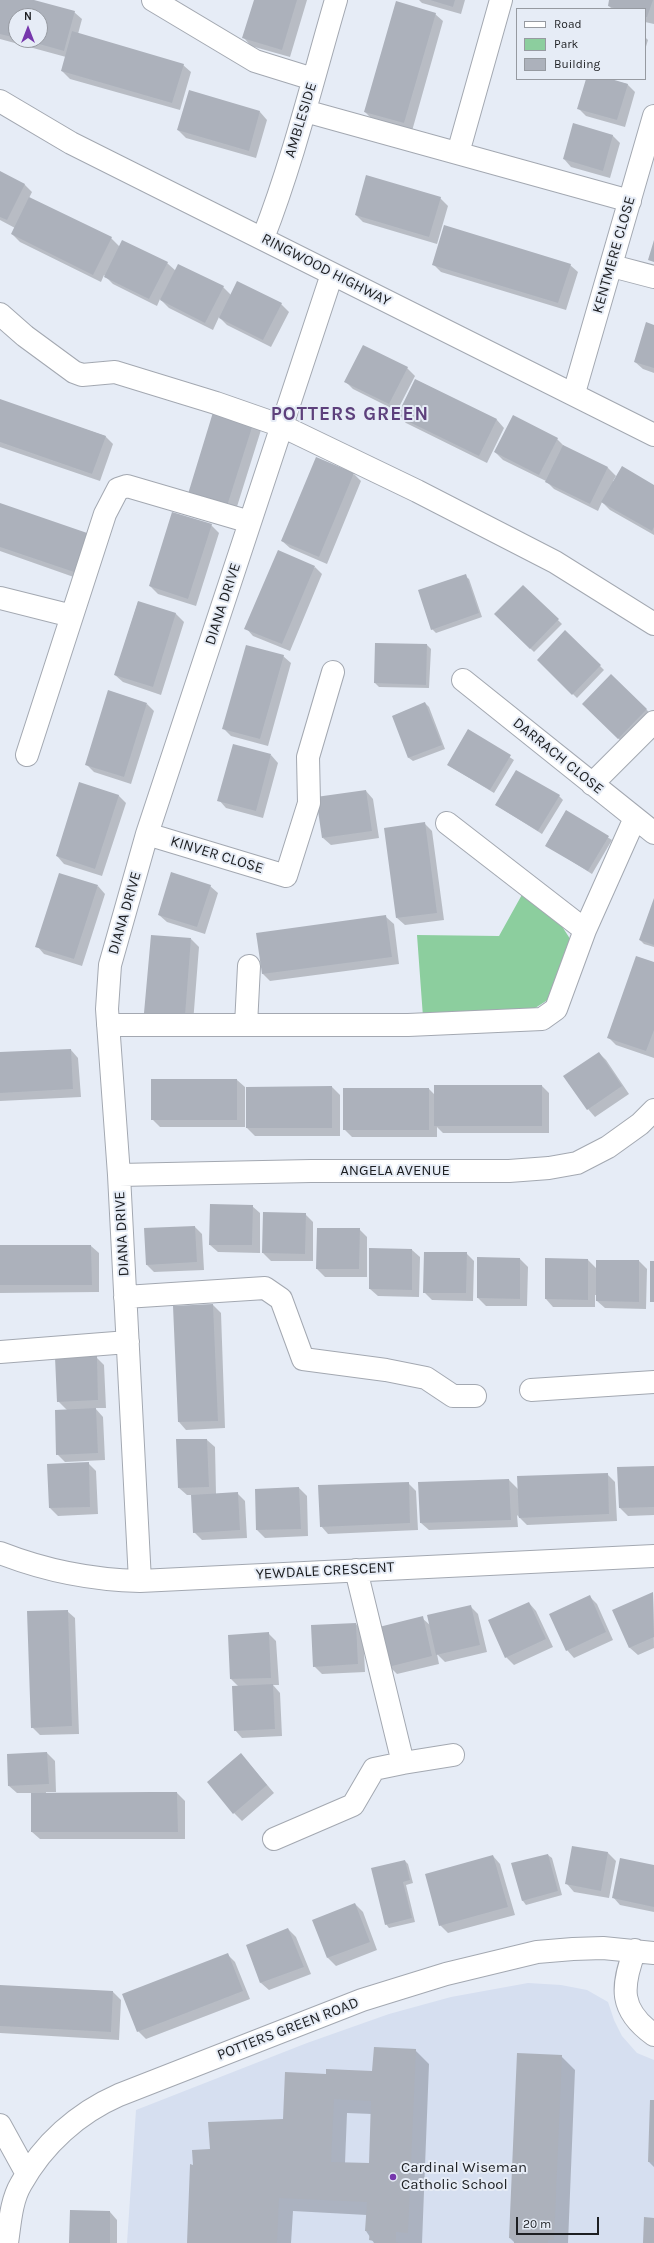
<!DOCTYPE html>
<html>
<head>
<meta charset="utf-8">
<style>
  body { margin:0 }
  #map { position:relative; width:654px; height:2243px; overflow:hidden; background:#e6ecf6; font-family:Karla,sans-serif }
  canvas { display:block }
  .legend { position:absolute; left:516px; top:8px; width:130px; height:72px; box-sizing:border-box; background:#e6ecf6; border:1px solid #969aa1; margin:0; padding:5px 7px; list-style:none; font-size:12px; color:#1d1f22 }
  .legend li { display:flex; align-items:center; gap:8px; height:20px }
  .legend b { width:20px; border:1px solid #969aa1 }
  .north { position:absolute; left:8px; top:8px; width:40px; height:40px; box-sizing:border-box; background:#e6ecf6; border:1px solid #969aa1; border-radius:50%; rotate:0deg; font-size:11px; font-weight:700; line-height:16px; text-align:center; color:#1d1f22 }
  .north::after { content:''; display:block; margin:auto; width:14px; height:18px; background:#7637ac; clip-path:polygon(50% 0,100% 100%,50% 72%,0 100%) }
  .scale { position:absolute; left:516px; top:2217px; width:83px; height:18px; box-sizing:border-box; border:2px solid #1d1f22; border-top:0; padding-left:5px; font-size:12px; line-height:14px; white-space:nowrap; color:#1d1f22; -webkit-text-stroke:3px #e6ecf6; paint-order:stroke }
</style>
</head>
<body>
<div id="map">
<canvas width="654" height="2243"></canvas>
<ul class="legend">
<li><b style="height:5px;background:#fff"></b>Road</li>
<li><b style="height:11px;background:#8cce9e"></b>Park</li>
<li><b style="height:11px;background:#acb1bb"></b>Building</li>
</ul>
<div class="north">N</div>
<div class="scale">20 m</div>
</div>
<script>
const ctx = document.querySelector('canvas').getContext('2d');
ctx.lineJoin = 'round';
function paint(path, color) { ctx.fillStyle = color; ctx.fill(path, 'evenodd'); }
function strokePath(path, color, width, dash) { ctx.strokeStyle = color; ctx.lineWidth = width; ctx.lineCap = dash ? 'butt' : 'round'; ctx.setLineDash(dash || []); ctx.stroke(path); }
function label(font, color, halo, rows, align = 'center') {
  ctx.font = font + ' Karla,sans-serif'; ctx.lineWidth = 4; ctx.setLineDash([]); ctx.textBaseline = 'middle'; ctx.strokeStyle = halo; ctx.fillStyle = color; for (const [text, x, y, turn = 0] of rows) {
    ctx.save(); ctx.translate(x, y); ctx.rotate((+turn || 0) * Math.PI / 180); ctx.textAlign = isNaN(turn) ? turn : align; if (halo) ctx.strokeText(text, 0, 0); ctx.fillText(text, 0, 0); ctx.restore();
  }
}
paint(new Path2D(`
  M528,1983L561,1985L587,1990L608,2002L614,2020L622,2036L637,2053L654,2060V2243H127L136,2110L307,2043L389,2014L451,1997Z`), '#d6dff0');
paint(new Path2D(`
  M524,891L556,917L574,945L560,992L529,1012L423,1017L417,935L499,936Z`), '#8cce9e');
paint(new Path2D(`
  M0,0H31L74,12L82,19L78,34L183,65L191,72L180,110L70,79L62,71L66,57L0,39ZM16,16H40V40H16Z
  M255,0H307L290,57L251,46L244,38Z
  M419,0H465L461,14L422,3Z
  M610,0H654V24L645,22V9H612L609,6Z
  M435,14L443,21L412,131L373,120L365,112Z
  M645,37L648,40L645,50Z
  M587,79H608L627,84L635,92L625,127L586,116L578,108Z
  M260,112L267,120L256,158L186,138L178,130Z
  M612,135L620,143L610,178L571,167L564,159Z
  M0,172L25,185L32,192L29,198L111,238L120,247L167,263L176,271L223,287L231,295L281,304L289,312L271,347L227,325L219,317L213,330L169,308L160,299L157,306L113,284L104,275L101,282L20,242L12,234L15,228L0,220Z
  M440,198L448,206L437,244L363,222L356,215Z
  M433,264L570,265L578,272L566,310L441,272Z
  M654,326V373L643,369L635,362Z
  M407,368L415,376L397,411L353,389L346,382Z
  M416,380L497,420L504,428L487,463L406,423L398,416Z
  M0,400L105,436L113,444L100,481L0,447Z
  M215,410L261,430L235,513L196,501Z
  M557,439L565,447L608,468L616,476L613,481L614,482L654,486V535L610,510L602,502L598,511L554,489L546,481L503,460L495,452Z
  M354,474L361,481L327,564L290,548L282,541Z
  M0,504L85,581L0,551Z
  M211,525L219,533L196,606L158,594L150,586Z
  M315,567L322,574L290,651L253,636L246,628Z
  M465,576L469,579L482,617L436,633L432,629Z
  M523,586L562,624L534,652L495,614Z
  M138,602L176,614L184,622L161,695L123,682L115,675Z
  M565,631L604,670L577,698L538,660Z
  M427,645L431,649L429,688L379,687L375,683Z
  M283,656L291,663L268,746L231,736L224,729Z
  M611,676L650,713L622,742L583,704Z
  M425,703L429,707L445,749L413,761L409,758L393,716Z
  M147,704L154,711L131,784L94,772L86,764Z
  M468,730L514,760L494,793L448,765Z
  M271,755L278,763L263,818L226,808L219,800Z
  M366,791L373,799L379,838L331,845L323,838Z
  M118,795L126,803L102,876L64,864L57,856Z
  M559,796L563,800L542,834L496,805Z
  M566,811L612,840L592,874L546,845Z
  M424,823L432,831L444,920L405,925L397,918Z
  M98,886L105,894L82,966L44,954L37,946Z
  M210,886L218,893L205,934L167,922L159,915Z
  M654,901V947L644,944L640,940Z
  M386,917L394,924L399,964L270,981L262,973Z
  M191,939L199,947L193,1023L153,1020L145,1013Z
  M654,963V1058L616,1045L608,1037Z
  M71,1050L78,1058L81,1097L0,1101V1053Z
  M599,1053L606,1060L629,1094L595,1117L588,1109Z
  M237,1080L245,1087V1127H160L152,1119Z
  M542,1086L549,1093V1133H443L437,1127V1137H352L344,1129L429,1089L435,1095Z
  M332,1087L340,1095V1136H255L247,1128Z
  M252,1206L260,1213V1253L218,1252L210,1245Z
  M305,1214L313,1222V1261H271L263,1253Z
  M195,1227L202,1234L204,1270L154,1272L146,1264Z
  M359,1229L367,1237V1277H325L317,1269Z
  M0,1246H91L99,1253V1292L0,1293Z
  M412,1250L420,1257L419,1297L378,1296L370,1289Z
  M466,1253L474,1261L473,1301L432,1300L424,1292Z
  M520,1259L528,1267L527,1306H486L478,1298Z
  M588,1260L597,1269L639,1261L647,1269L646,1309L605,1308L597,1301V1295H595V1307H553L546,1299Z
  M213,1305L221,1313L225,1428L186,1430L179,1422L174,1307Z
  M96,1357L104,1365L106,1408H95L103,1417L105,1460L65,1462L57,1454L67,1410L58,1401Z
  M207,1440L215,1447L216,1494L237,1493L245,1501L247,1538L202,1540L194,1532L192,1495H187L179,1488Z
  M88,1463L96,1471L98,1514L58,1516L50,1508Z
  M654,1467V1515L628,1516L620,1508Z
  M607,1474L615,1482L617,1521L527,1525L517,1515L518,1527L429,1530L421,1523L509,1480L518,1489Z
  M408,1483L416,1491L418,1530L328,1534L321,1526Z
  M299,1488L307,1496L308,1536L265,1538L257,1530L256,1490Z
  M653,1593L654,1648L638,1655L630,1648L613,1611Z
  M589,1596L597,1604L613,1640L574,1658L567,1650Z
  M529,1603L536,1611L553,1647L514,1665L506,1657Z
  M470,1606L478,1614L487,1652L445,1662L437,1654L439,1664L397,1674L389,1666L422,1618L430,1625Z
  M67,1611L75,1618L79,1734L40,1735L32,1727Z
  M356,1624L363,1632L365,1672L322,1674L314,1666Z
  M269,1634L276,1641L279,1685H273L280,1693L282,1736L242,1738L235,1730L239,1687L231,1679Z
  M47,1753L55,1761L56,1792H46V1794L177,1793L185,1801V1839H40L32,1832V1793H17L9,1786Z
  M241,1754L274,1793L242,1821L234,1813Z
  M573,1847L608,1853L616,1861L609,1898L574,1892L567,1884Z
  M548,1855L552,1858L562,1895L526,1905L523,1901L512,1864Z
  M493,1856L500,1864L515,1915L448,1933L440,1925Z
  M405,1861L408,1864L413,1883L406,1885L415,1922L389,1928L386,1924Z
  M654,1866V1912L620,1905L613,1897Z
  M355,1904L363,1912L377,1950L336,1966L328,1958L313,1921Z
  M288,1929L296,1937L311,1974L269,1990L261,1983L247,1946Z
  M227,1954L235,1962L250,1999L146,2039L138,2031Z
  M0,1986L113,1992L121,2000L119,2040L0,2033Z
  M415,2050L429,2064L422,2243H374L366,2231L367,2215L293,2211L291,2243H188L194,2166L211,2150L284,2120L327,2075L373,2072ZM347,2113L372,2114L370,2164L345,2163Z
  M561,2056L575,2070L568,2243H515L510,2238Z
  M654,2101V2167L649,2162Z
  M110,2212L117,2220V2243H70Z`), '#0003');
paint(new Path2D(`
  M0,0H34L75,11L64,51L25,40H40V16H16V38L0,34Z
  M254,0H297L282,50L242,38Z
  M430,0H455L453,7Z
  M609,0H653L647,17H645V9H617L608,6Z
  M396,1L436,13L404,123L364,112Z
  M72,31L184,64L172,103L61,71Z
  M586,79H611L628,84L617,120L577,109Z
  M189,90L260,111L249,151L177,130Z
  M573,123L613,135L603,171L563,159Z
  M0,171L25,184L7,220L0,217Z
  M366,175L441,197L429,237L355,215Z
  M29,197L112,237L93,275L11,234Z
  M444,225L571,264L558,303L432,265Z
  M122,240L168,262L149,299L104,277Z
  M654,240V262L648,260Z
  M178,264L224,286L205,323L160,300Z
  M237,281L282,303L263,340L219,318Z
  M646,322L654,325V368L634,362Z
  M363,345L408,367L389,404L344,382Z
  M415,379L497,419L479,456L397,416Z
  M0,399L106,436L92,474L0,442Z
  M214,409L254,421L227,506L188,494Z
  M513,415L558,438L539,475L494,452Z
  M563,445L608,467L590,504L545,482Z
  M316,457L354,473L319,557L281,541Z
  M622,466L654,485V527L652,531L601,502Z
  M0,503L90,534L77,573L0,547Z
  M172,512L212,524L188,599L149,586Z
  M278,550L315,566L282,644L244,629Z
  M466,574L479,613L431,630L418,590Z
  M523,585L559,619L530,649L494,614Z
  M138,601L176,613L153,687L114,675Z
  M565,630L601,665L572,695L537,660Z
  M375,643L427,644L426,685L374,683Z
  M246,645L284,655L260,739L222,729Z
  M611,674L647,709L618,739L582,704Z
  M108,690L147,703L124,777L85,765Z
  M425,702L442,745L408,758L392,716Z
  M468,729L511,755L490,790L447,765Z
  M233,744L271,754L256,811L217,801Z
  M516,770L560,795L538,831L495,805Z
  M79,782L119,795L95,869L56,856Z
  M366,790L372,831L322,838L316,797Z
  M566,810L609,836L588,871L545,846Z
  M425,822L437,913L396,918L384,828Z
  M171,872L211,885L197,927L158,915Z
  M59,873L98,885L74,959L35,947Z
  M654,898V945L639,940Z
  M386,915L392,957L262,974L256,933Z
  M151,935L191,938L185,1016L144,1013Z
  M636,956L654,962V1030L646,1051L607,1038Z
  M71,1049L73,1089L0,1093V1052Z
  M599,1052L622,1086L587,1110L563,1076Z
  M151,1079H237V1120H151Z
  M434,1085H542V1126H434Z
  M332,1086V1128H246V1087Z
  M343,1088H429V1130H343Z
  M210,1204L253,1205L252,1245H209Z
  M263,1212L306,1213L305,1254L262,1253Z
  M195,1226L197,1262L146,1265L144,1228Z
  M317,1228H360L359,1269H316Z
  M0,1245H91L92,1285H0Z
  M369,1248L412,1249V1290L369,1289Z
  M424,1252H467L466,1293H423Z
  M477,1257L520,1258V1299L477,1298Z
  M545,1258L588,1259V1300L545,1299Z
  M596,1260H639V1302L596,1301Z
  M650,1261H654V1302H650Z
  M213,1304L218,1421L178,1422L173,1306Z
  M97,1356L98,1400L57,1402L55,1357Z
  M96,1408L98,1453L56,1455L55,1410Z
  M176,1439H207L209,1487L178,1488Z
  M89,1462L90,1507L49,1508L47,1464Z
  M654,1466V1507L619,1508L617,1467Z
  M608,1473L609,1514L519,1518L517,1476Z
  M509,1479L511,1520L420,1523L418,1482Z
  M409,1482L410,1523L320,1527L318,1485Z
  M299,1487L301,1529L256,1530L255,1489Z
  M238,1492L240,1530L193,1533L191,1495Z
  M653,1592L654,1637L629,1648L612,1610Z
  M590,1595L606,1632L566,1651L549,1614Z
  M529,1602L546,1639L505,1658L488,1620Z
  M471,1605L480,1645L436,1655L427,1615Z
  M68,1610L72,1726L31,1728L27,1611Z
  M423,1616L432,1656L388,1667L379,1627Z
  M356,1623L358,1664L313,1667L311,1625Z
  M269,1632L271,1678L230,1679L228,1635Z
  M273,1684L275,1729L234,1731L232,1686Z
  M47,1752L49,1784L8,1786L7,1754Z
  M241,1753L267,1785L233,1814L207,1782Z
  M150,1792H177L178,1832H31V1793Z
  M572,1846L608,1852L601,1891L565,1884Z
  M548,1854L558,1891L522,1901L511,1863Z
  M493,1855L508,1907L439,1926L425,1874Z
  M620,1858L654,1865V1907L612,1898Z
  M405,1860L410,1880L403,1882L412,1918L385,1925L371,1868Z
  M355,1903L370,1942L327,1958L312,1920Z
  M288,1928L304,1967L260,1983L246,1945Z
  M228,1953L243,1991L137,2032L122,1994Z
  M0,1985L113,1991L111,2032L0,2026Z
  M374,2047L416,2049L408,2233L396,2232V2242L401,2243H374V2241L369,2240L370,2231H365L367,2202L279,2198L277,2243H187L190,2164L193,2165L192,2150L210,2149L208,2122L283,2119L285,2072L326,2074V2069L372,2071ZM334,2099L371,2101L369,2163L331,2162Z
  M517,2053L562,2055L554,2240H548V2243H514V2239L509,2238Z
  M650,2100H654V2162H648Z
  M70,2210L110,2211V2243H69Z
  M644,2217L654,2218V2243H643Z`), '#acb1bb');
const minor = new Path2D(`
  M153,0L255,61L313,79
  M0,101L71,143L654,435
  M305,111L630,201
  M458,153L501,0
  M263,238C293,161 313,79 336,0
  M612,266L654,277
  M0,314L25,336L74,372L82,375L115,372L216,403L282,426L417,491L555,562L654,624
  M574,393L654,116
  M0,598L72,616
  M463,680L654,833
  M27,755L105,514L118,489L127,486L250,522
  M592,784L654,722
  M447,823L585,930L635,818
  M147,834L286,876L309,803L308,757L333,672
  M108,1025H408L542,1019L556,1009L585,930
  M246,1025L249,966
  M119,1175L311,1171H509L549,1168L577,1163L608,1147L640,1124L654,1110
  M125,1297L265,1288L281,1299L303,1359L386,1370L426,1378L453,1396H475
  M0,1352L128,1342
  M531,1390L654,1382
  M0,1553C46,1571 91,1580 140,1581L654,1556
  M140,1581L119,1175L107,1009L110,965L147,834L332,274
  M403,1763L453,1755
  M274,1839L353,1805L374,1769L403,1763L356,1570
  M635,1950C621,1987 619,2010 654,2035
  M0,2125L27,2174
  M7,2243C10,2223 11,2201 21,2184C43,2144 78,2113 119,2095L362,2000L446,1974L537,1952L573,1949L603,1948L654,1953`);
strokePath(minor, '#a3a8b1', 24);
strokePath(minor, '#fff', 22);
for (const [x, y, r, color] of [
  [393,2177,4,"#7637ac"]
]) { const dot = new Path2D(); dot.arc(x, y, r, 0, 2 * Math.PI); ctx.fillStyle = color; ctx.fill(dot); strokePath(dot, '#e6ecf6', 1.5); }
label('15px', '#1d1f22', '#e6ecf6', [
  ["AMBLESIDE",301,120,-73],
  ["KENTMERE CLOSE",614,255,-74],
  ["RINGWOOD HIGHWAY",326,270,27],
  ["DIANA DRIVE",223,604,-72],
  ["DARRACH CLOSE",558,756,39],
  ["KINVER CLOSE",217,855,17],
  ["DIANA DRIVE",125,913,-74],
  ["ANGELA AVENUE",395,1171],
  ["DIANA DRIVE",122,1234,-93],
  ["YEWDALE CRESCENT",325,1571,-3],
  ["POTTERS GREEN ROAD",288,2029,-21]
]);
label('15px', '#1d1f22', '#e6ecf6', [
  ["Cardinal Wiseman",401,2168],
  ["Catholic School",401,2185]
], 'left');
ctx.letterSpacing = '1px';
label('bold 19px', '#5d407c', '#e6ecf6', [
  ["POTTERS GREEN",350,415]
]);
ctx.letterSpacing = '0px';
</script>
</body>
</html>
